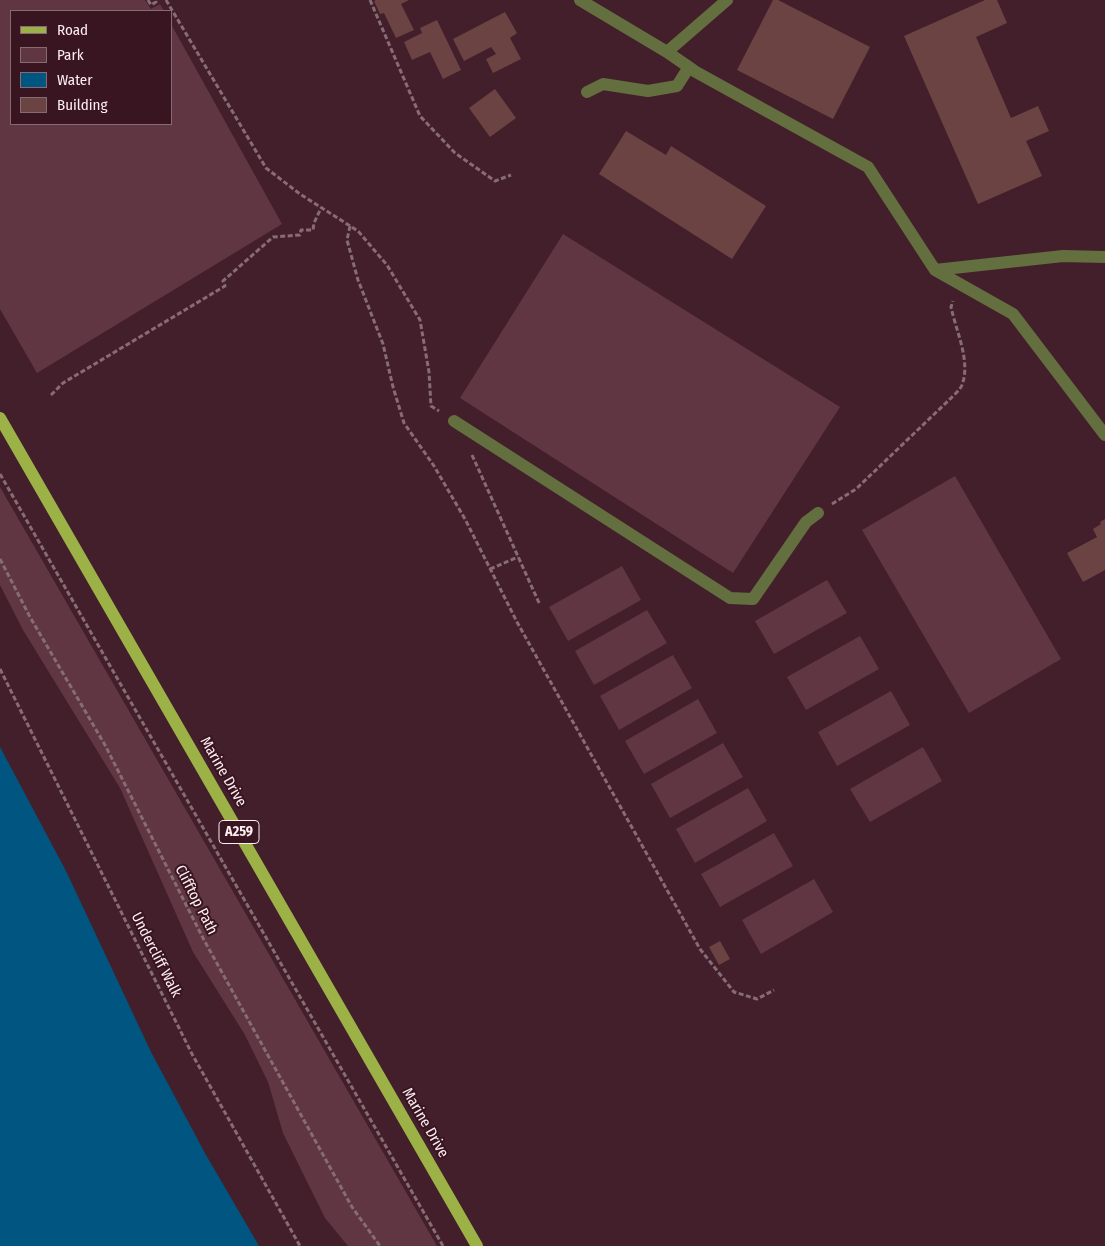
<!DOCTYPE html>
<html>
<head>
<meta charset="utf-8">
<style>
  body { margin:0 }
  #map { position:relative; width:1105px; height:1246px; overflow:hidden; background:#431f2b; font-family:"Fira Sans Condensed",sans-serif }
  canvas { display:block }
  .legend { position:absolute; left:10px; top:10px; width:162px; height:115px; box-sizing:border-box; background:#381521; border:1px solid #876b74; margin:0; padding:6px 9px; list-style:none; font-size:15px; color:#fdedf1 }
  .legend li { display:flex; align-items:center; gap:10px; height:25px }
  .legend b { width:25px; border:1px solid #876b74 }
</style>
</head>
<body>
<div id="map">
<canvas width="1105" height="1246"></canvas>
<ul class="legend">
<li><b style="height:6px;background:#9cb247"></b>Road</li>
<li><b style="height:14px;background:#603643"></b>Park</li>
<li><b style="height:14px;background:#005680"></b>Water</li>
<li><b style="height:14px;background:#6b4343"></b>Building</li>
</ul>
</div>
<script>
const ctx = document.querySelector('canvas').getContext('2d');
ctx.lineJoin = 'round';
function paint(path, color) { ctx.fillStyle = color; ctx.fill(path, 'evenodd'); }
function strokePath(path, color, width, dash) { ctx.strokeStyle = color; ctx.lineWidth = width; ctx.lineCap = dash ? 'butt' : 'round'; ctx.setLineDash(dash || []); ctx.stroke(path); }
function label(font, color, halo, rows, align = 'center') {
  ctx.font = font + ' "Fira Sans Condensed",sans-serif'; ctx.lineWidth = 4; ctx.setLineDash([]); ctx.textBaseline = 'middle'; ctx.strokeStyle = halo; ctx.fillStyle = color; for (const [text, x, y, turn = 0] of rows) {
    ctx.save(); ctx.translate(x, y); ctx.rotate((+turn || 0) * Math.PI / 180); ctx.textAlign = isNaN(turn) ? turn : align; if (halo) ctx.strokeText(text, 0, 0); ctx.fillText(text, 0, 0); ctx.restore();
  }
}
paint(new Path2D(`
  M0,0H145L151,9L160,4L164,11H11V124H171V24L282,224L37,373L0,309Z
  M563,234L840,407L733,573L460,398Z
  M955,476L1061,659L969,713L862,530Z
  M0,487L437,1246H348L325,1218L283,1133L268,1082L245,1035L193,952L120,788L23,630L0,585Z
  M622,566L641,600L568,641L549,607Z
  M827,580L847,613L774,654L755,621Z
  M647,610L667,643L594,685L575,651Z
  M860,636L879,669L806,710L787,677Z
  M673,655L692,688L619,730L600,696Z
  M891,691L910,725L837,766L818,732Z
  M698,699L717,733L644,774L625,741Z
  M723,743L743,777L670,818L651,784Z
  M923,747L942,781L870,822L850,789Z
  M748,788L767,821L695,863L676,829Z
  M774,833L793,866L720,907L701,874Z
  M814,879L833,912L761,954L742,920Z`), '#603643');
paint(new Path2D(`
  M0,747L66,871L151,1052L206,1155L259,1246H0Z`), '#005680');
paint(new Path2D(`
  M376,0H409L401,4L414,30L396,38L384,13L380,14L374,1Z
  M773,0H778L870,47L833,119L737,70Z
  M985,0H997L1007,23L976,37L1011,118L1038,106L1049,131L1026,141L1042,176L978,204L904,36Z
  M505,12L517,33L510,38L521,59L493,73L486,59L496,54L491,47L464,61L453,39Z
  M437,20L461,70L443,79L430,52L412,60L404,42L422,33L420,28Z
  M495,89L516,118L490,137L469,108Z
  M626,131L666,155L671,146L766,206L732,259L599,174Z
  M1105,519V570L1083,582L1067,553L1097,537L1093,529L1101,524L1100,522Z
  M720,941L730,959L719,965L709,947Z`), '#6b4343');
strokePath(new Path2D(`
  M148,0L151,5L156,2L155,0
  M166,0L266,168L300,194L358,231L387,265L420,320L429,372L431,406L439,411
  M370,0L420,116L455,153L495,181L511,175
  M350,226L347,240L358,280L383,344L393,387L404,423L434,466L465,519L517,622L700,949L734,992L757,999L774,990
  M51,395L63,383L225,286L223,281L273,237L300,235L301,230H313L314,223L321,208
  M472,455L540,605
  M0,474L443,1246
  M832,504L856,489L949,400C953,396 960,390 962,385C971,361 956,331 951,307L953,301
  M0,559L30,617L105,745L204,940L352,1207L380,1246
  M490,569L518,557
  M0,669L192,1054L300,1246`), '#886c75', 3, [5, 2.5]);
strokePath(new Path2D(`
  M580,0L667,52L696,72L868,167L935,270L1013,314L1105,435
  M667,52L727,0
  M587,92L603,84L648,91L677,86L689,67
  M935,270L1063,256L1105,257
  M454,421L730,598L753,599L806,522L818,513`), '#646f3f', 12);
strokePath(new Path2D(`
  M0,418L477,1246`), '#9cb247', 12);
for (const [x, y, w] of [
  [239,832,40]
]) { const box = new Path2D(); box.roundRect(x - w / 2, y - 11.5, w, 23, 4); ctx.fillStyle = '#381521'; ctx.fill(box); strokePath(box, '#fdedf1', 1); }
label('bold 14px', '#fdedf1', null, [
  ["A259",239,832]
]);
label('15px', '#fdedf1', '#381521', [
  ["Marine Drive",223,772,60],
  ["Clifftop Path",196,900,63],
  ["Undercliff Walk",156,955,63],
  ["Marine Drive",425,1123,60]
]);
</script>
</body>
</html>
